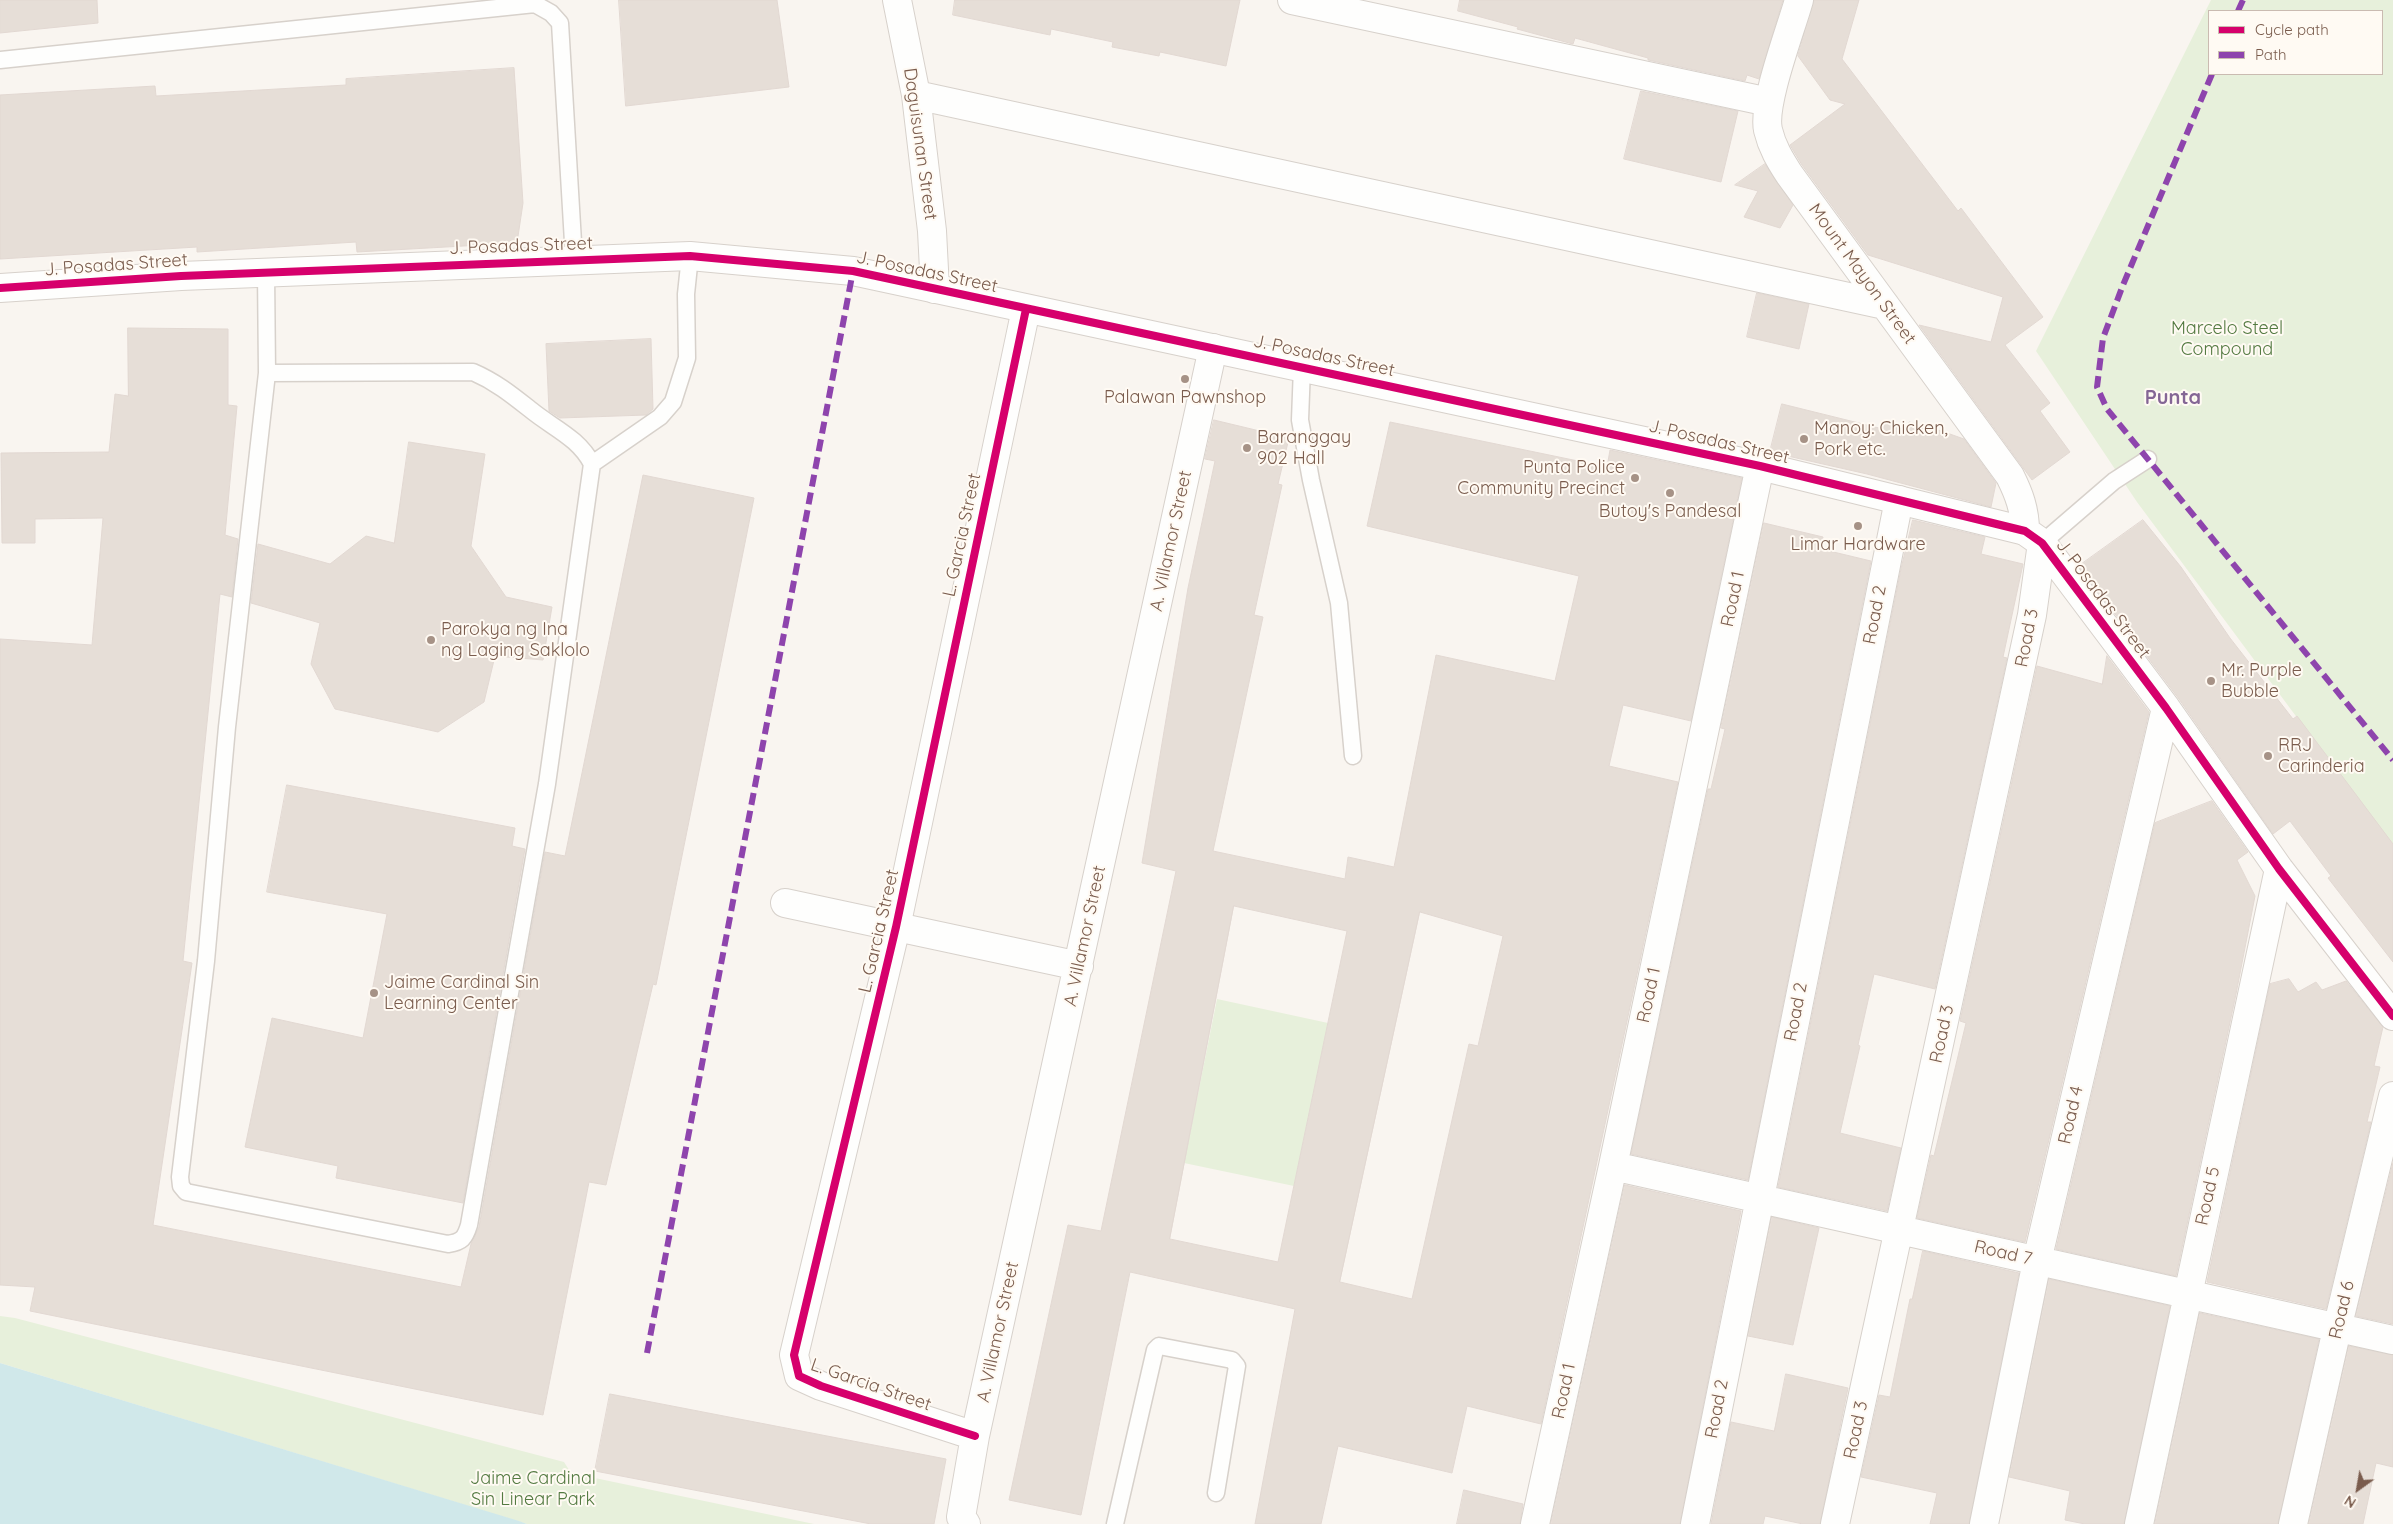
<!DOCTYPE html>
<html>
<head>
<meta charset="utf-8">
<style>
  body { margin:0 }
  #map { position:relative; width:2393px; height:1524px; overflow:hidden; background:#f9f5f0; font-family:Quicksand,sans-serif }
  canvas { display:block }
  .legend { position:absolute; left:2208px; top:10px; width:175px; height:65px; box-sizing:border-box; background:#fffaf3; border:1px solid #cabbb1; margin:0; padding:6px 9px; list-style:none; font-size:15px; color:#7a5c4d }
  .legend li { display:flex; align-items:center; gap:10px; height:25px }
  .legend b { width:25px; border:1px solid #cabbb1 }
  .north { position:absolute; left:2333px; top:1464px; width:50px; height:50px; -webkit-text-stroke:4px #fffaf3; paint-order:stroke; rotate:212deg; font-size:14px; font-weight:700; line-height:20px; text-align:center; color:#7a5c4d }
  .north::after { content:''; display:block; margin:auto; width:18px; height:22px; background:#7a5c4d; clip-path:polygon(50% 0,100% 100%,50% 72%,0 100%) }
</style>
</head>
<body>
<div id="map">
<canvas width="2393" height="1524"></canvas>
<ul class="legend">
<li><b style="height:6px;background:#d6006c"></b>Cycle path</li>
<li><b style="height:6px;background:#8e44ad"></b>Path</li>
</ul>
<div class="north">N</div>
</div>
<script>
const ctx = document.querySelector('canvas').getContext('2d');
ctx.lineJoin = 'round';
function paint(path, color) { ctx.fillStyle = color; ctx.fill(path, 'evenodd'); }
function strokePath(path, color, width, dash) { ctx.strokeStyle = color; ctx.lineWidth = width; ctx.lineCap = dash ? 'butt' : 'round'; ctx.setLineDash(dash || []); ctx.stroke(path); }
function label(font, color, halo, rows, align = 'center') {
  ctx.font = font + ' Quicksand,sans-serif'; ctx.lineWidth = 4; ctx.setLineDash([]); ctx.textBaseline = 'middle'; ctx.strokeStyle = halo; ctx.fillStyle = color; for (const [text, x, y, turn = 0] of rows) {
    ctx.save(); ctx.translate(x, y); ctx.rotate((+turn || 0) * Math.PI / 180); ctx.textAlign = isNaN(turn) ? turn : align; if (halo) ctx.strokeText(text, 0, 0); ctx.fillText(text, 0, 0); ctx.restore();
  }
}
paint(new Path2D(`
  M2211,0H2393V847L2137,502L2036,351ZM2209,11H2382V74H2209Z
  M1217,999L1328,1023L1294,1186L1184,1163Z
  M0,1316L15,1318L564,1462L571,1473L814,1524H527L0,1363Z`), '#e7f0db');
paint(new Path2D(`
  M0,1363L519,1521L527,1524H0Z`), '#d0e8ea');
const building = new Path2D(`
  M0,0H97L98,23L0,33Z
  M619,0H777L789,87L626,106Z
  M955,0H1240L1226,66L1160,52L1159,56L1112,47L1113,42L1051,29L1050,35L953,15Z
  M1460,0H1783L1759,79L1747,75L1745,81L1648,60V58L1575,38L1573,44L1517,29L1518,27L1458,11Z
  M1814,0H1859L1842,59L1958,211L1961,208L2043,317L2005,345L2050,403L2040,411L2070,452L2032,480L1919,325L1991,342L2003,297L1868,255L1802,165L1790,145L1845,104L1830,100L1798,56Z
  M514,68L523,203L517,243L357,252L356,242L197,252V247L0,259V95L155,86L156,96L346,85V79Z
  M1641,91L1738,111L1721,182L1624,159Z
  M1765,164L1793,205L1780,228L1744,217L1758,191L1735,185Z
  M1757,293L1809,304L1799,349L1747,337Z
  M128,328L228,329V405L237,406L225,535L238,539L232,597L220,594L183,961L192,963L153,1225L461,1287L471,1244L479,1227L545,852L565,856L643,475L754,498L656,985L653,984L606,1185L589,1182L543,1415L30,1311L35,1287L0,1285V639L92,645L103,518L35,519V543H2L1,453L109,452L115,394L128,396Z
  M651,339L653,409L646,415L560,418L549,411L546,344Z
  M1782,404L1883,429L1885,422L1908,426L1909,422L1930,427L1964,439L1996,483L1991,507L1867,474L1770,452Z
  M1214,420L1289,438L1278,484L1282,485L1254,615L1263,617L1213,851L1345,879L1348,857L1394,867L1436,655L1555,681L1579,576L1367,526L1390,422L1607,467L1610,450L1742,478L1691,721L1623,705L1609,766L1678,782L1541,1424L1467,1406L1452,1473L1338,1446L1321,1524H1255L1295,1309L1130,1272L1081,1515L1009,1500L1068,1225L1101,1231L1176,871L1142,863L1188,588L1215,461L1205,459ZM1234,906L1347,931L1278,1262L1170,1239ZM1420,912L1503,936L1478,1046L1469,1044L1412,1299L1340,1282Z
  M409,442L485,454L471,546L506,597L552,607L543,660L495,656L484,702L438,732L335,709L311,664L320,623L251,603L258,544L330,564L366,536L394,543Z
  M1913,520L1985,537L1981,554L2023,564L2003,657L2007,658L1935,989L1874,974L1858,1045L1860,1046L1840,1133L1901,1148L1887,1211L1778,1187L1901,569Z
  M2143,520L2181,567L2230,638L2293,719L2297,716L2393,844V962L2328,878L2331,876L2290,821L2273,834L2179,699L2079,566Z
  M1764,523L1823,537L1821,549L1871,561L1748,1180L1631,1154L1708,789H1711L1725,729L1721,728Z
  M2107,656L2149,712L2025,1242L1917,1218L1931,1155L1934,1156L1966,1023L1960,1021L2037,666L2102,684Z
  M287,785L515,828L512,846L525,849L463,1203L336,1178L338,1166L245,1147L272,1018L363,1038L387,914L267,892Z
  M2212,801L2248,852L2237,860L2255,896L2236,994L2176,1276L2056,1249L2155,823Z
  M2289,979L2298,992L2316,982L2322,990L2346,981L2383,1027L2374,1066L2380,1067L2367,1122H2371L2326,1309L2207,1282L2270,984Z
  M2393,1163V1324L2356,1316Z
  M1625,1185L1741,1211L1680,1524H1551Z
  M1772,1217L1819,1228L1793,1345L1748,1336Z
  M1923,1251L2019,1273L1969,1524H1930L1937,1493L1861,1477L1879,1395L1890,1397L1910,1299H1912Z
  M2049,1279L2170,1306L2124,1524H2085L2065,1520L2070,1491L2009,1477Z
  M2200,1313L2319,1339L2278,1524H2155Z
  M2349,1346L2393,1355V1467L2376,1463L2363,1524H2309Z
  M1786,1374L1848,1388L1820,1524H1803L1765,1516L1763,1524H1711L1731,1422L1774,1431Z
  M610,1394L946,1459L934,1524H871L595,1471Z
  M1464,1490L1523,1504L1520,1524H1457Z`);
paint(building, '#e6ded7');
strokePath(building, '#e2d8d2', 1);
const service = new Path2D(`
  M0,60L535,4L551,13L560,23L574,259
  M266,272L267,373L227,727L206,961L180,1177L181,1186L186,1192L448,1244C462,1242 465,1238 469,1225L547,784L592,464C579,438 553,428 531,410C512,395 496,382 473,372L267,373
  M1302,367L1300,420L1311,480L1339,603L1353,756
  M592,464L660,417L673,402L687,358L686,294L690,256
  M2042,543L2114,481L2148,459
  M1115,1524L1155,1350L1159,1346L1232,1360L1237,1366L1216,1493`);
const minor = new Path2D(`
  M897,0L916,95L932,231L935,289
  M1292,0L1769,102
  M1799,0C1791,29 1762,104 1768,130C1772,147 1780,160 1789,174L2010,476C2019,494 2025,510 2025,531L2042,543L2166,708L2279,869L2393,1016
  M916,95L1885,305
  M785,903L1079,966
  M1613,1166L2393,1340
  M975,1436L821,1386L799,1376L794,1355L896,927L1026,309
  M966,1524L961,1517L975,1436L1213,348
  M1535,1524L1613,1166L1760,466
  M1695,1524L1899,500
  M1835,1524L2032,615L2042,543
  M1984,1524L2037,1261L2166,708
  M2139,1524L2279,869
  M2293,1524L2337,1329L2393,1096`);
const tertiary = new Path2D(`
  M0,288L181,276L690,256L853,271L1760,466L2025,531`);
strokePath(service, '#d7d1cb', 19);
strokePath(minor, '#d7d1cb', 30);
strokePath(tertiary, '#d7d1cb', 30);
strokePath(service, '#fefefd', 16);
strokePath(minor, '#fefefd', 28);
strokePath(tertiary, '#fefefd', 28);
strokePath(new Path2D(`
  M2238,11L2243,0
  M2212,74L2123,285L2103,338L2097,387L2107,409L2393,760
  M647,1353L853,271`), '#8e44ad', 6, [12, 6]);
strokePath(new Path2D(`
  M0,288L181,276L690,256L853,271L1760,466L2025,531L2042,543L2166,708L2279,869L2393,1016
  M975,1436L821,1386L799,1376L794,1355L896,927L1026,309`), '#d6006c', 8);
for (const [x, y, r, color] of [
  [1185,379,5,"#a69286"],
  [1804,439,5,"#a69286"],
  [1247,448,5,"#a69286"],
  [1635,478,5,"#a69286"],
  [1670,493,5,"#a69286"],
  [1858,526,5,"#a69286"],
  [431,640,5,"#a69286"],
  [2211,681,5,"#a69286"],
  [2268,756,5,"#a69286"],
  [374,993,5,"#a69286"]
]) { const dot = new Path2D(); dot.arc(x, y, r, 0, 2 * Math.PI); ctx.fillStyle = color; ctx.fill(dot); strokePath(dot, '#fffaf3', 2); }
label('18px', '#7a5c4d', '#fffaf3', [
  ["Daguisunan Street",920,144,82],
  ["J. Posadas Street",521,246,-2],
  ["J. Posadas Street",116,265,-4],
  ["J. Posadas Street",927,272,12],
  ["Mount Mayon Street",1862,274,54],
  ["J. Posadas Street",1324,356,12],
  ["J. Posadas Street",1719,442,13],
  ["L. Garcia Street",962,535,-78],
  ["A. Villamor Street",1171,541,-78],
  ["Road 1",1733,599,-78],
  ["J. Posadas Street",2103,599,53],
  ["Road 2",1875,615,-79],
  ["Road 3",2027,638,-79],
  ["L. Garcia Street",879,931,-77],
  ["A. Villamor Street",1085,936,-78],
  ["Road 1",1649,995,-78],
  ["Road 2",1796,1012,-79],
  ["Road 3",1942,1034,-78],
  ["Road 4",2071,1115,-77],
  ["Road 5",2208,1196,-78],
  ["Road 7",2003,1253,13],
  ["Road 6",2342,1310,-77],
  ["A. Villamor Street",998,1332,-78],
  ["L. Garcia Street",871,1385,19],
  ["Road 1",1564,1391,-78],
  ["Road 2",1717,1409,-79],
  ["Road 3",1856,1430,-78]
]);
label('18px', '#537a41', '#fffaf3', [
  ["Marcelo Steel",2227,329],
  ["Compound",2227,350],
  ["Jaime Cardinal",533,1479],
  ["Sin Linear Park",533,1500]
]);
label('18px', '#7a5c4d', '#fffaf3', [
  ["Palawan Pawnshop",1185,398,"center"],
  ["Manoy: Chicken,",1814,429],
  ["Pork etc.",1814,450],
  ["Baranggay",1257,438],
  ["902 Hall",1257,459],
  ["Punta Police",1625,468,"right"],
  ["Community Precinct",1625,489,"right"],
  ["Butoy's Pandesal",1670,512,"center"],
  ["Limar Hardware",1858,545,"center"],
  ["Parokya ng Ina",441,630],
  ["ng Laging Saklolo",441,651],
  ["Mr. Purple",2221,671],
  ["Bubble",2221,692],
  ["RRJ",2278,746],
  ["Carinderia",2278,767],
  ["Jaime Cardinal Sin",384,983],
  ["Learning Center",384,1004]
], 'left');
label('bold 20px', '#846695', '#fffaf3', [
  ["Punta",2173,398]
]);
</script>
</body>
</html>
